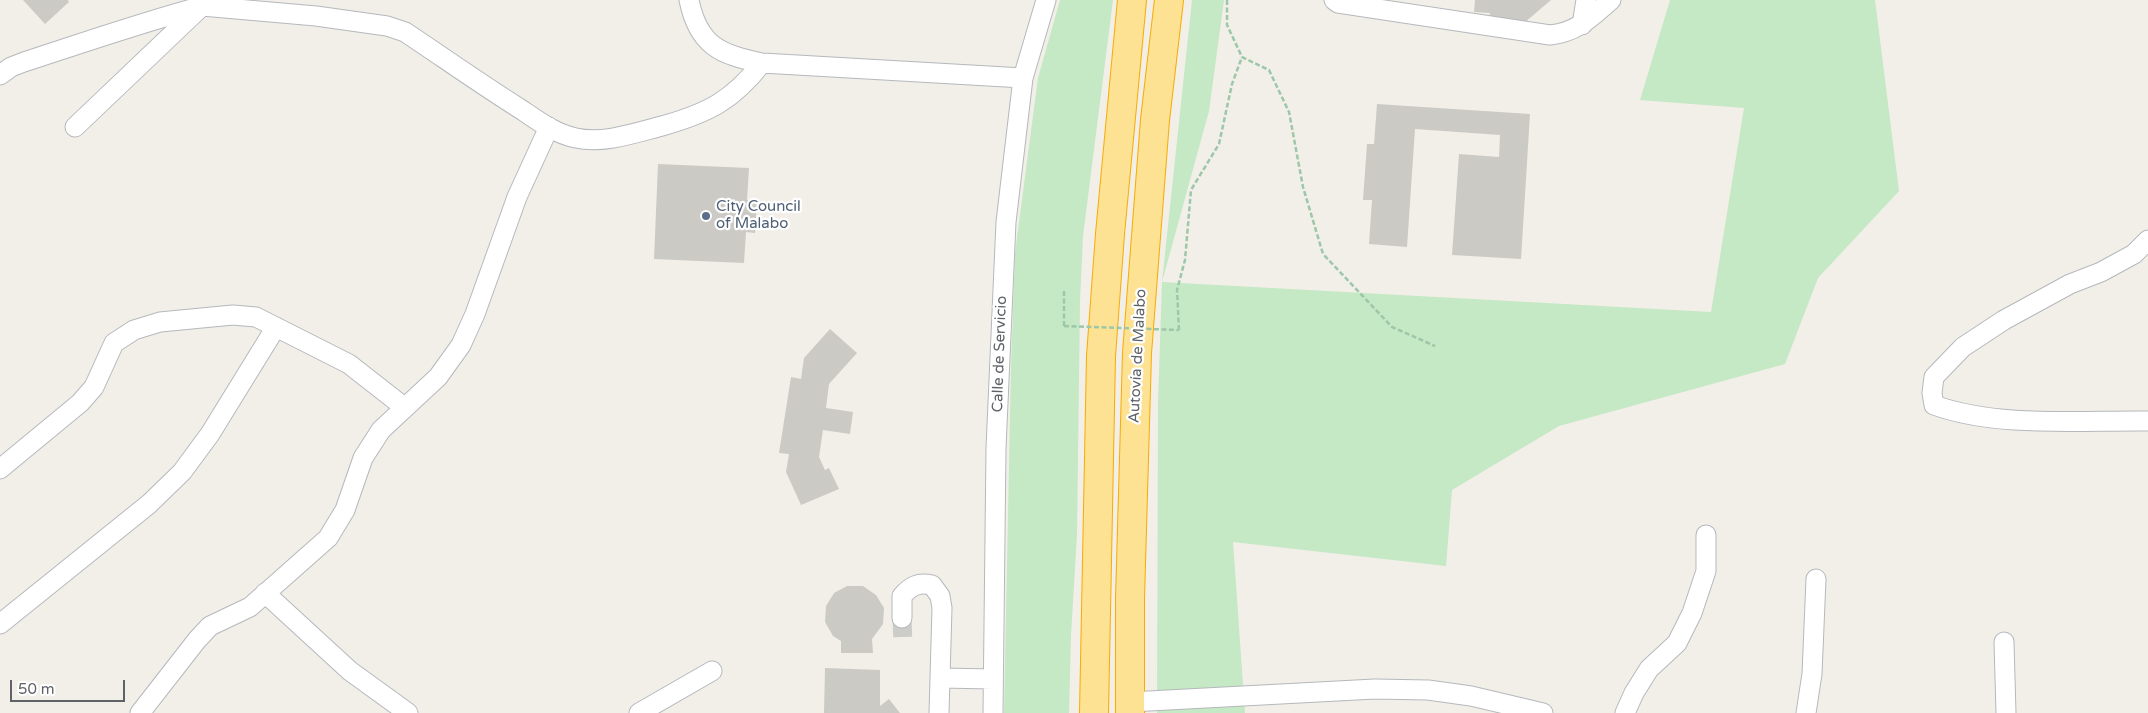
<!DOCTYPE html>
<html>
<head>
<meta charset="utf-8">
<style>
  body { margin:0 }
  #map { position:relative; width:2148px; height:713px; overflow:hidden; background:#f1efe8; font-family:"Varela Round",sans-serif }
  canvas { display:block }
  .scale { position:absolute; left:10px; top:680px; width:115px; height:22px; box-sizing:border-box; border:2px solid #5f6368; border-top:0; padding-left:6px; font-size:15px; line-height:18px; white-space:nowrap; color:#5f6368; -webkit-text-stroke:4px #fff; paint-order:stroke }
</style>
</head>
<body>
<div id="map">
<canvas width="2148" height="713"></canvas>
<div class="scale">50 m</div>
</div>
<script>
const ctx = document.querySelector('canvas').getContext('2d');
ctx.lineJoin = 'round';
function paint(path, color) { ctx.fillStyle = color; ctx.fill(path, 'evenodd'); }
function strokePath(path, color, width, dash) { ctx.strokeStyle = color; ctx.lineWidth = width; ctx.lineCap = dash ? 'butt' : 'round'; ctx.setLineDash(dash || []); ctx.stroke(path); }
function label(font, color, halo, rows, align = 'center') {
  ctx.font = font + ' "Varela Round",sans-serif'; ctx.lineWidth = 4.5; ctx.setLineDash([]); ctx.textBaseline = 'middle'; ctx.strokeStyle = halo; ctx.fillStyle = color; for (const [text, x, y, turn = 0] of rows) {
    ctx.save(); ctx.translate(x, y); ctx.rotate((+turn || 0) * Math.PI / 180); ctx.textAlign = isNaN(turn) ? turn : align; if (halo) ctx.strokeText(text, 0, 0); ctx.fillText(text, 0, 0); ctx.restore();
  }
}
paint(new Path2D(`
  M1060,0H1113L1083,236L1080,301L1077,534L1071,635L1069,713H1004L1011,367L1015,253L1038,78Z
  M1192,0H1224L1209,111L1162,282L1711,312L1744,108L1640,100L1670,0H1875L1899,191L1818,278L1785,364L1559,426L1452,490L1446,566L1233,542L1245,713H1157L1158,403L1162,282Z`), '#c5e8c5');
paint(new Path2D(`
  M23,0H68L69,2L45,24Z
  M1475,0H1551L1524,23L1489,19L1490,13L1474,12Z
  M1377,104L1530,114L1521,259L1452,255L1459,154L1499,157L1500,135L1415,129L1407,247L1369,244L1372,200H1363L1367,144H1374Z
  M658,164L749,168L747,200H757L755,233L746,232L744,263L654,259Z
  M830,329L857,353L829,384L826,408L853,412L850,434L823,430L819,457L825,470L829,468L839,489L801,505L786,472L789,454L779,453L791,377L801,379L804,358Z
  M847,586H863L876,595L884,608L883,624L872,639L873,653H841V641L833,636L825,622L826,606L834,593Z
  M825,668L880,670V706L889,699L900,713H824Z`), '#cccac5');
strokePath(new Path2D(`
  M902,618L903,646`), '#ccccc8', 19, [19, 9]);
const minor = new Path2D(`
  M689,0C698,45 720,55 762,63L1023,78
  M1334,0L1338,3L1550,35C1578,32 1591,17 1611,0
  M1582,25L1586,0
  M0,75L11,67L24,62C82,43 140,23 199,7
  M75,127L202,6L316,16L387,26L405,32C444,58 482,85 522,110C538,121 556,134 576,138C603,144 635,133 662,126C708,113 732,101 762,63
  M2148,240L2134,254L2101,272L2070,284L2004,320L1963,347L1934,377L1932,393L1934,405C1997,428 2081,420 2148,421
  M0,469L80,403L94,387L114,343L134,330L160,322L233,315L256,317L349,364L404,407
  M265,593L350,671L408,713
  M902,618V596C911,586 918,582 932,585L940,596L942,608L939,713
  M0,624L149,504L182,472L210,434L276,327
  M2004,642L2006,713
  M941,678L993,679
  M1130,702L1375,689L1428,690L1471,696L1543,713
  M140,713L197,640L210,626L250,607L328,538L345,510L363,458L381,430L438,377L461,345L475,314L517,197L549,127
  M639,713L712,671
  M993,713L996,448L1006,222L1023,78L1046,0
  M1625,713L1634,693L1649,669L1677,643L1692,613L1706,571V535
  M1806,713L1812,674L1816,579`);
const highway = new Path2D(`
  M1094,713L1101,356L1110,234L1132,0
  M1130,713V599L1137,353L1155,120L1169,0`);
strokePath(minor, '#b5b8bc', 21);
strokePath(highway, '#f9ab00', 30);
strokePath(new Path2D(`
  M1227,0V25L1242,57L1269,70L1289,112L1303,187L1323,254L1392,327L1435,346
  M1064,326V291
  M1179,330L1177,290L1185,260L1191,190L1219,144L1232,84L1242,57`), '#9cc7a9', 2.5, [5, 2.5]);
strokePath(minor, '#fff', 19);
strokePath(highway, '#fde293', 28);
strokePath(new Path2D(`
  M1064,326L1179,330`), '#9cc7a9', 2.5, [5, 2.5]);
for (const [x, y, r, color] of [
  [706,216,5,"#5c6f8a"]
]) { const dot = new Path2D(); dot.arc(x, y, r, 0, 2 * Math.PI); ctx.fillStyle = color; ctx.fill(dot); strokePath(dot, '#fff', 2); }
label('15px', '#4e5e75', '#fff', [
  ["City Council",716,207],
  ["of Malabo",716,224]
], 'left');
label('15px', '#5f6368', '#fff', [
  ["Calle de Servicio",1000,354,-88],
  ["Autovía de Malabo",1138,356,-87]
]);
</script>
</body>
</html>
